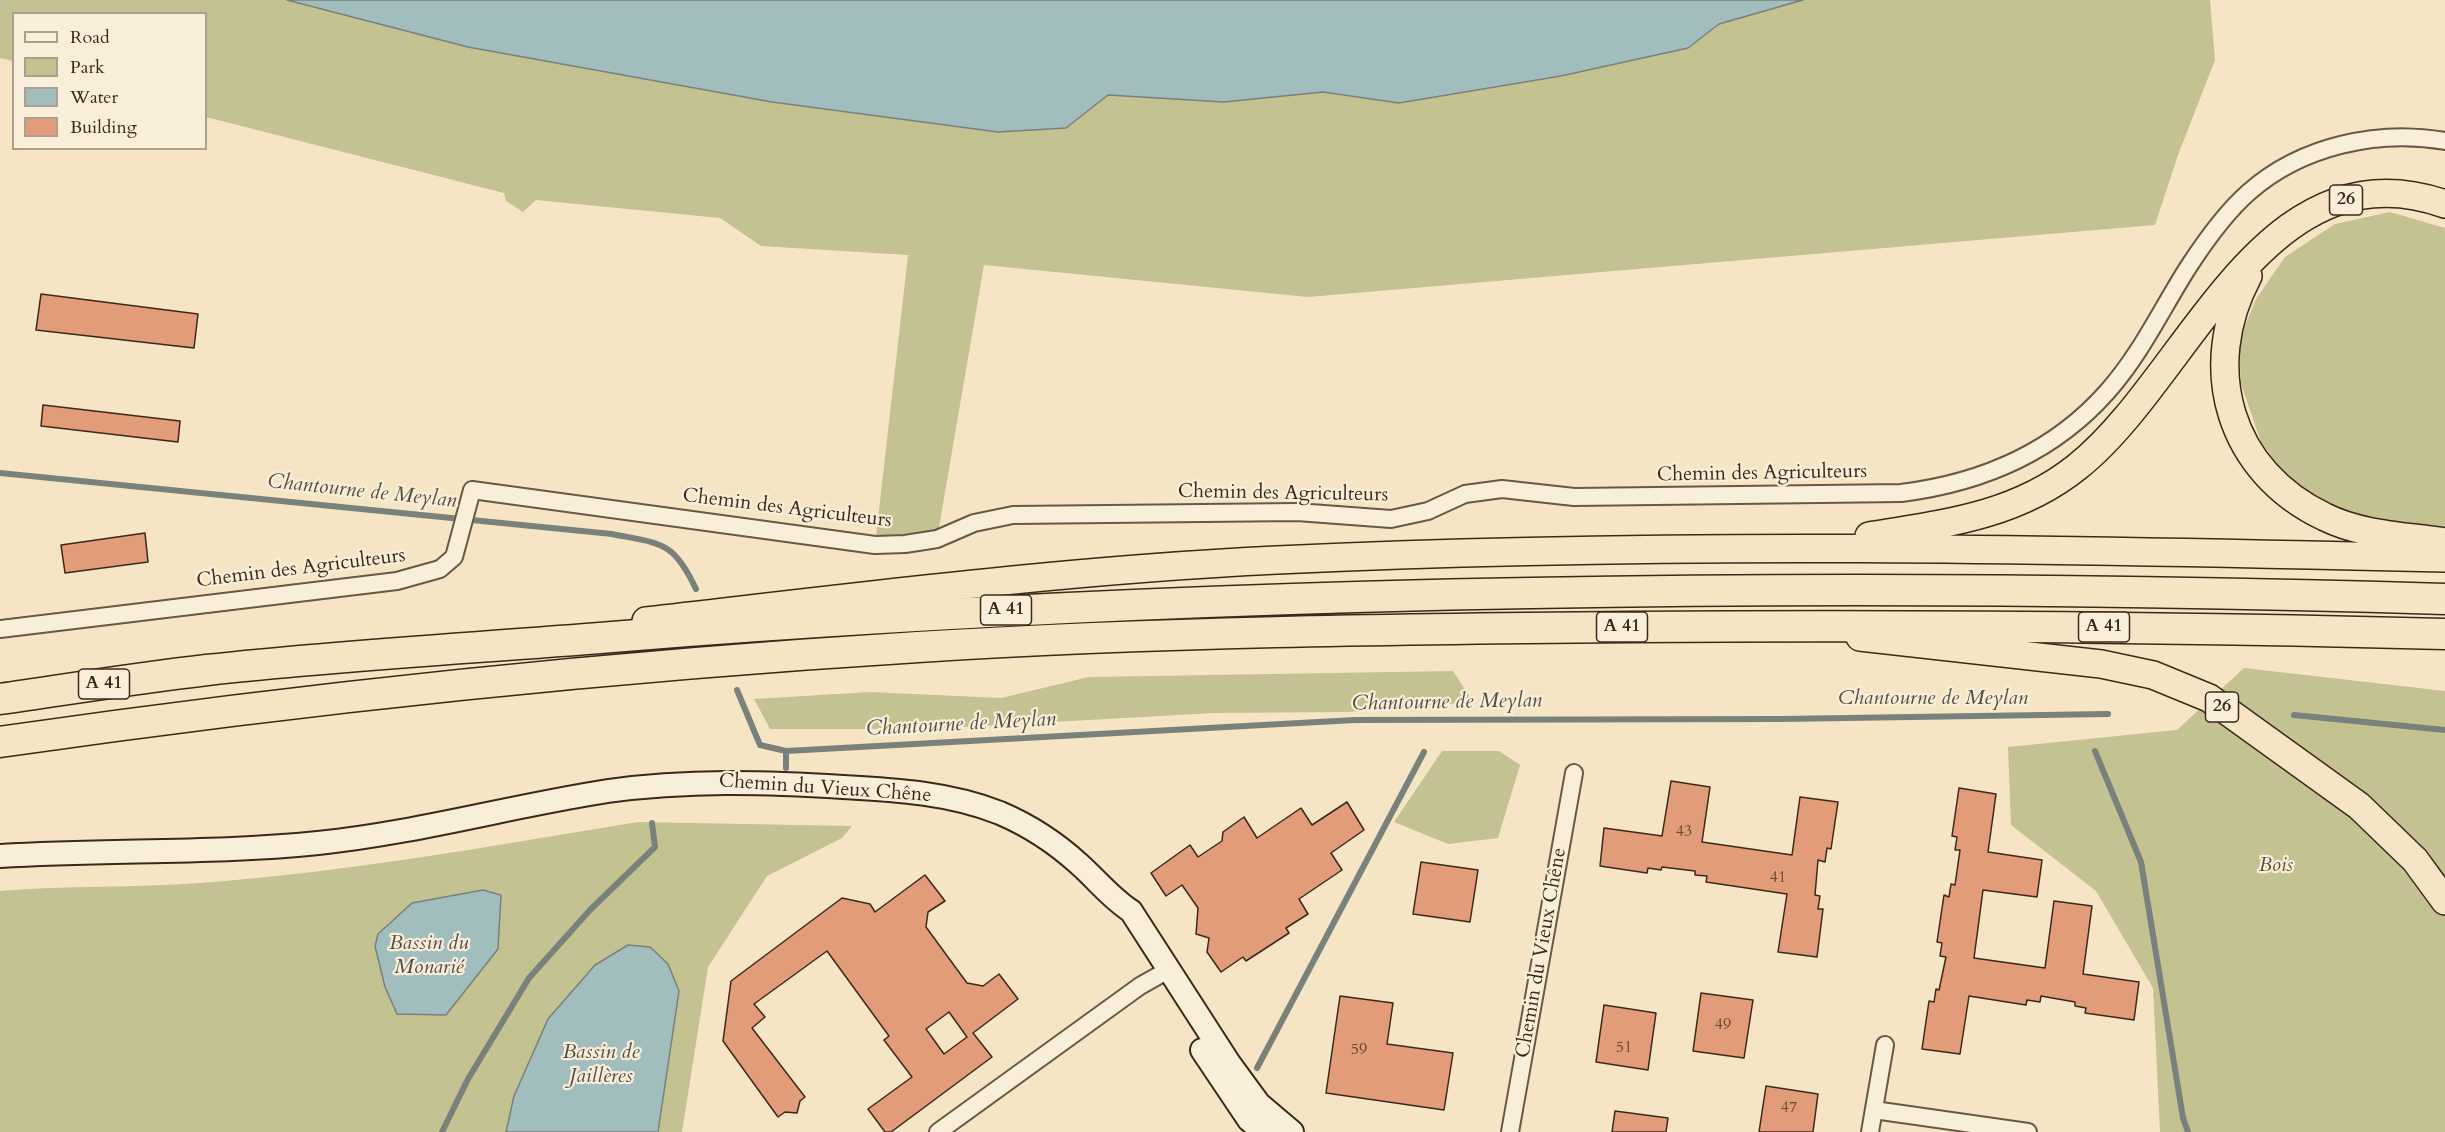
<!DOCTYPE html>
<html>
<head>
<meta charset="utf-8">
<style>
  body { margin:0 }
  #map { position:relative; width:2445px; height:1132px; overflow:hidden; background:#f6e5c5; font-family:Cardo,serif }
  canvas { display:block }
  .legend { position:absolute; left:12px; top:12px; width:195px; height:138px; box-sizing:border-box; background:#f9eed9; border:2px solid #ad9f8d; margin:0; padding:8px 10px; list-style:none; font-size:18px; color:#3c281a }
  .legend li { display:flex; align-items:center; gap:12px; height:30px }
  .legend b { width:30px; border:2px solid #ad9f8d }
</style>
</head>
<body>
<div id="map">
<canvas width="2445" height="1132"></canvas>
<ul class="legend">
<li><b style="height:8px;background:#f9eed9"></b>Road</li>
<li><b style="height:16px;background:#c3c290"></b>Park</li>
<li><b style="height:16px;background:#a1bdbe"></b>Water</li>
<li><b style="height:16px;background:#e39c79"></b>Building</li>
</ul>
</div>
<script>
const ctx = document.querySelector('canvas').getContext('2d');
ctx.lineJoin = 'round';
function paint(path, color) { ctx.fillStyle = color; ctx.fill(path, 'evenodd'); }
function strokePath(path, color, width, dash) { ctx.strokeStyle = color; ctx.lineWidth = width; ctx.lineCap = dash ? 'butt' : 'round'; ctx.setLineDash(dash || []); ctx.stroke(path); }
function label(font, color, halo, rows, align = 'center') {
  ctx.font = font + ' Cardo,serif'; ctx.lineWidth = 4.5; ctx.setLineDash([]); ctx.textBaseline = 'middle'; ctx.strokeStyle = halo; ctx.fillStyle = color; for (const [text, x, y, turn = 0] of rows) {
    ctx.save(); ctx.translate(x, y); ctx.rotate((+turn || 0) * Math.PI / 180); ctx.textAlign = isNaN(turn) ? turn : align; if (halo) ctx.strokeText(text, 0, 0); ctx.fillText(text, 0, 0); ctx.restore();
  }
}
paint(new Path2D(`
  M0,0H287L468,47L772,102L998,132L1066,128L1107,95L1224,102L1323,92L1399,103L1688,48L1719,24L1803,0H2210L2215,60L2178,155L2155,225L1308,297L984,265L937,539L875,545L908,255L761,246L720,218L536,200L523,212L506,201L504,193L206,117V14H14L13,61L0,58Z
  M2390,212L2445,228V529L2357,518L2316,501L2284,473L2261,442L2241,384L2239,341L2256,299L2285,257L2335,224Z
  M2244,668L2445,691V1132H2160L2153,988L2096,891L2011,825L2008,747L2177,730Z
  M1453,671L1473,702L1348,712L1214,713L928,729H770L754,699L870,692L1001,698L1089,677Z
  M1442,751H1499L1520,765L1498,838L1448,844L1394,822Z
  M638,822L852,826L842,838L767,876L708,967L682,1132H0V891C67,885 134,888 200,883C348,872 492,846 638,822Z`), '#c3c290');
const water = new Path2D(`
  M287,0H1803L1719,24L1688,48L1561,76L1399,103L1323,92L1224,102L1108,95L1066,128L998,132L772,102L468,47Z
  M483,890L501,895L498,949L446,1015L397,1014L385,987L375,946L378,934L412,903Z
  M628,945L650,947L668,964L679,991L658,1132H506L514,1096L548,1019L595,965Z`);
paint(water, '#a1bdbe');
strokePath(water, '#79817c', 1.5);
strokePath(new Path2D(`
  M0,473L612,534C661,544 673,540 696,589
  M737,690L760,745L786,751L1355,720L1781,719L2108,714
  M2294,715L2445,730
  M786,751V768
  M2095,751L2141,862L2183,1118L2188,1132
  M1257,1068L1424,752
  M442,1132L468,1079L529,978L590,910L655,847L652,823`), '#79817c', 6);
const building = new Path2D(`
  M41,294L198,314L194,348L36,330Z
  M43,405L180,421L178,442L41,426Z
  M145,533L148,562L65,573L61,545Z
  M1671,781L1710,787L1702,842L1792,855L1800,797L1838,802L1831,849L1827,848L1825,862L1818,860L1815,895L1820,896L1818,909H1823L1817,957L1778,952L1787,894L1706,882L1707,876L1695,875V871L1662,867L1661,870L1648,868L1647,873L1600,866L1604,828L1662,836Z
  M1959,788L1996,794L1988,852L2042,860L2037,897L1983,890L1974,958L2045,968L2054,901L2092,906L2083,974L2139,982L2134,1020L2085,1013L2086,1008L2075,1006V1002L2041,996L2040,1002L2027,1000L2026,1005L1969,996L1960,1054L1922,1049L1929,1001L1934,1002L1936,989L1939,990L1946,957L1940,956L1942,943L1937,942L1944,895L1949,897L1951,884L1955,885L1960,850H1955L1957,837L1952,836Z
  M1347,802L1364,830L1331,853L1342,870L1299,899L1308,914L1286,928L1289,933L1246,961L1243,957L1221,972L1207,952L1209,938L1196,934L1198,908L1182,885L1166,896L1151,873L1190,845L1198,857L1222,841L1223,832L1244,817L1257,838L1301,808L1312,825Z
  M1421,862L1478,870L1470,922L1413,914Z
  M925,875L945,901L928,912L926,927L967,983L983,986L999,974L1018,999L973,1033L992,1057L891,1132H885L868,1109L912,1077L884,1040L889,1036L827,951L754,1004L765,1017L752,1028L805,1097L800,1101L797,1113L785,1112L778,1117L723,1041L731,981L842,898L870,904L875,912ZM949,1012L967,1037L944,1054L926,1029Z
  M1701,993L1753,1000L1744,1058L1693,1051Z
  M1340,996L1393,1003L1387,1044L1453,1053L1444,1110L1326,1093Z
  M1604,1005L1656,1013L1648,1070L1596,1062Z
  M1766,1086L1818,1094L1813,1132H1759Z
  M1615,1111L1668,1118L1666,1132H1612Z`);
paint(building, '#e39c79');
strokePath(building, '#3c281a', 1.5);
const minor = new Path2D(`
  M0,629L397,581L440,569L454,557L472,490L875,545L905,544L937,539L974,523L1013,515L1297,512L1391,519L1428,511L1465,494L1502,489L1574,497L1901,493C1981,483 2052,454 2107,392C2141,354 2162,308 2189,266C2206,240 2226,212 2249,192C2301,146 2378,129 2445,141
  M1874,1110L2028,1132
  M938,1132L1140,986L1170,969
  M1510,1132L1574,773
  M1870,1132L1885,1045`);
const secondary = new Path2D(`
  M0,856C106,849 212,854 318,843C416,833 511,806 608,791C687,780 764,782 843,787C897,790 950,793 1000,813C1028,825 1056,843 1079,864C1097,880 1111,898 1131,911L1229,1063L1259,1104L1292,1132
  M1202,1050L1249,1120L1264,1132`);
const trunk = new Path2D(`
  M2248,276C2199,368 2229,472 2325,517C2361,535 2406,536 2445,542
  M1869,536C1943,524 2016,516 2077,467C2189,379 2263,140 2445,204
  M646,621C856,597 1066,570 1277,560C1666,541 2056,549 2445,558
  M1860,637L2101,664L2153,675L2209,698L2359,806L2415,860L2445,901`);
const motorway = new Path2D(`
  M0,699C69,689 138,678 207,670C342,655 477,648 612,637C1222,588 1834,581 2445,599
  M0,742C305,698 611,666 918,647C1156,632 1394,629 1632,627C1903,625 2174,627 2445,634`);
strokePath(minor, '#6a5745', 20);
strokePath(secondary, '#3c281a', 26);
strokePath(trunk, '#3c281a', 30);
strokePath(motorway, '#3c281a', 33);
strokePath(minor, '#f9eed9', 16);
strokePath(secondary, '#f9eed9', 22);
strokePath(trunk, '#f6e5c5', 27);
strokePath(motorway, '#f6e5c5', 30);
label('16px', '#664532', null, [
  ["43",1684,832],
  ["41",1778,878],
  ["49",1723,1025],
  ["51",1624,1048],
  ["59",1359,1050],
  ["47",1789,1108]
]);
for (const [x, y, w] of [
  [2346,200,33],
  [1006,610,51],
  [1622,627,51],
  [2104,627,51],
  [104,684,51],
  [2222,707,33]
]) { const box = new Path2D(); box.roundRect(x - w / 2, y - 15, w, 30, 4.5); ctx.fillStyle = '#f9eed9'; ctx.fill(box); strokePath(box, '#3c281a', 1.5); }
label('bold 18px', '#3c281a', null, [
  ["26",2346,200],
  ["A 41",1006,610],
  ["A 41",1622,627],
  ["A 41",2104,627],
  ["A 41",104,684],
  ["26",2222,707]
]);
label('20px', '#3c281a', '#f9eed9', [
  ["Chemin des Agriculteurs",1762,474,-1],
  ["Chemin des Agriculteurs",1283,494,1],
  ["Chemin des Agriculteurs",787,509,7],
  ["Chemin des Agriculteurs",301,569,-7],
  ["Chemin du Vieux Chêne",825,789,4],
  ["Chemin du Vieux Chêne",1542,953,-80]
]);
label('italic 20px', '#5e4e38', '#f9eed9', [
  ["Bois",2276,866]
]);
label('italic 21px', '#554d43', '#f9eed9', [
  ["Chantourne de Meylan",362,492,6],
  ["Chantourne de Meylan",1933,699],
  ["Chantourne de Meylan",1447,703,-1],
  ["Chantourne de Meylan",961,725,-3],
  ["Bassin du",429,944],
  ["Monarié",429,968],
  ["Bassin de",601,1053],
  ["Jaillères",601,1077]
]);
</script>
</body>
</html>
